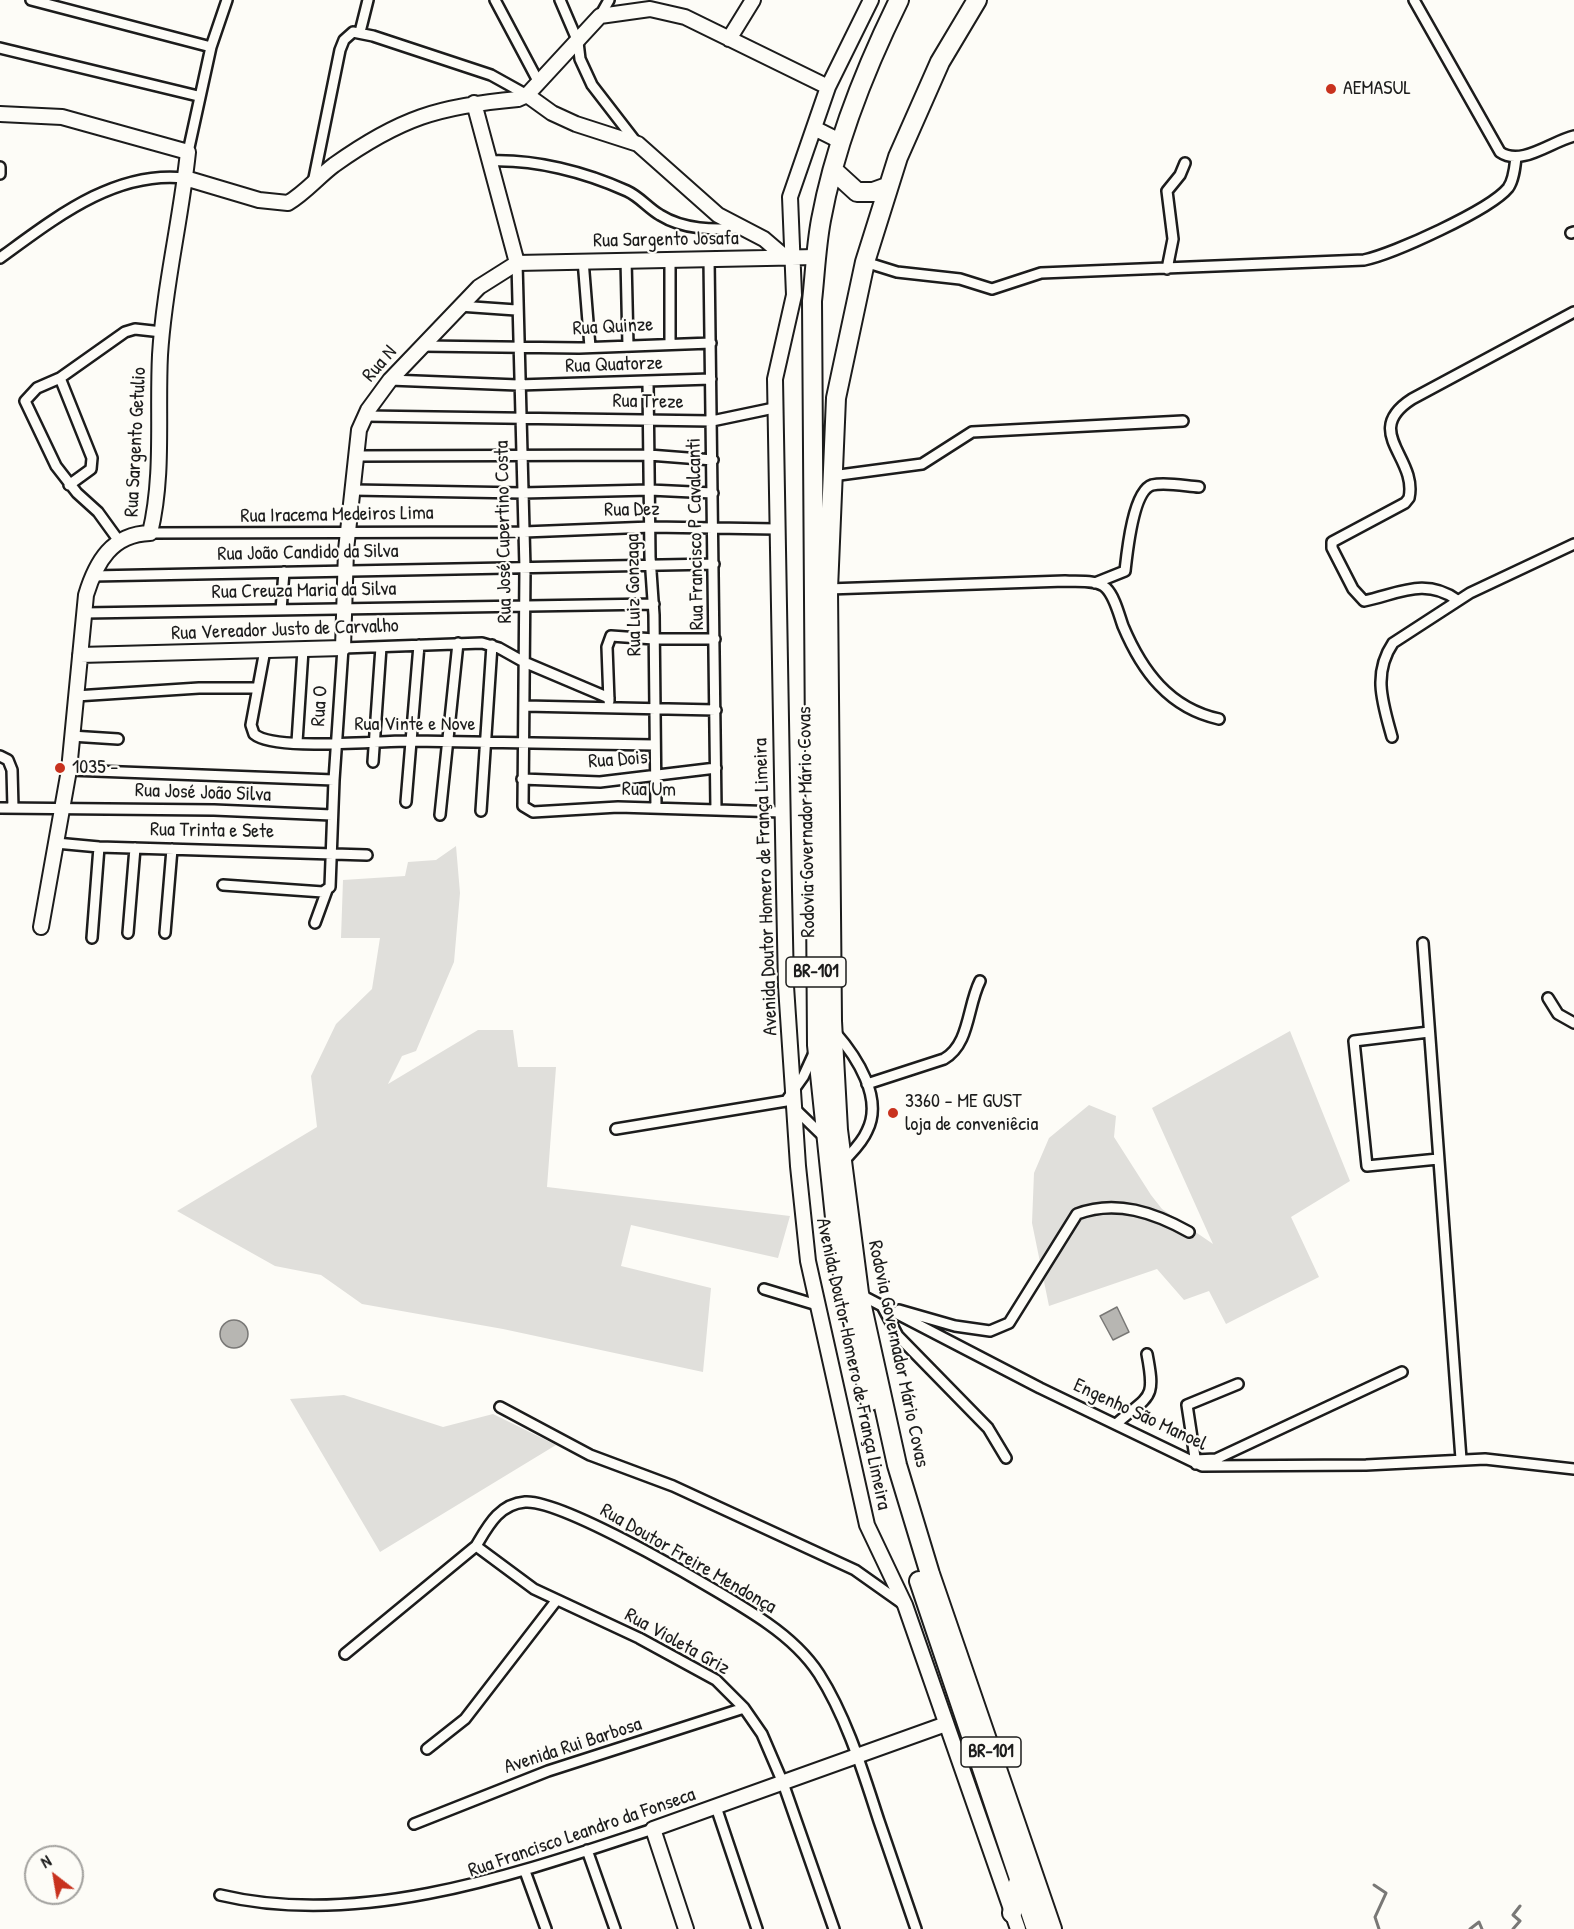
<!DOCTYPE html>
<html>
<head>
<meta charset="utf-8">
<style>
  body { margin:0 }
  #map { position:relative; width:1574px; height:1929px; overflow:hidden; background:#fdfcf7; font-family:"Patrick Hand",sans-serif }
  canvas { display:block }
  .north { position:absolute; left:24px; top:1845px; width:60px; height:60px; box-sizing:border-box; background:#fdfcf7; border:2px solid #a3a29f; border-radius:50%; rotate:329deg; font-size:16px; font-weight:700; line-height:24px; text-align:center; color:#1c1c1c }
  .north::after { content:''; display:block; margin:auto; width:21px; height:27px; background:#c8321e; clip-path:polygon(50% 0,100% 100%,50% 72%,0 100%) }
</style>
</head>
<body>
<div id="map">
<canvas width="1574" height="1929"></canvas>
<div class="north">N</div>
</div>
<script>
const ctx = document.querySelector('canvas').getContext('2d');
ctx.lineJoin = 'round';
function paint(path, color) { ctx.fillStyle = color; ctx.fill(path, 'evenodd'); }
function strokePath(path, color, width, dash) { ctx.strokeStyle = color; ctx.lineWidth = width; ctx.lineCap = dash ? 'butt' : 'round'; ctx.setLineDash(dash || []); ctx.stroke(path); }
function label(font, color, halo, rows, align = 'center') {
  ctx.font = font + ' "Patrick Hand",sans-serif'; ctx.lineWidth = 4.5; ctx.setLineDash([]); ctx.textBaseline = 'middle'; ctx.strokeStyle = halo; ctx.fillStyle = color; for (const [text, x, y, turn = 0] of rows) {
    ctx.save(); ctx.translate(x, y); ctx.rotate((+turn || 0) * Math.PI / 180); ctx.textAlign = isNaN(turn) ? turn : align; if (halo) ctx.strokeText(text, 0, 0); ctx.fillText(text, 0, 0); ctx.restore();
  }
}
paint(new Path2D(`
  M456,846L460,893L454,962L416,1051L402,1056L388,1084L478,1030H513L518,1067H556L547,1187L790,1216L778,1258L631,1225L621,1266L711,1288L703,1372L503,1329L362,1304L321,1275L275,1266L177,1211L317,1127L311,1076L336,1024L372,989L380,938H341L343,880L405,876L408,862L436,860Z
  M1290,1031L1350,1181L1291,1217L1319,1277L1226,1324L1209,1291L1184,1300L1157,1269L1049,1306L1032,1223L1034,1173L1049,1138L1089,1105L1116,1116L1114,1137L1151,1195L1162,1209L1213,1244L1152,1108Z
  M344,1395L443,1427L493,1414L556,1445L380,1552L290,1399Z`), '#e0dfdb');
const water = new Path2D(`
  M1117,1307L1129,1332L1113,1340L1100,1316Z
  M220 1334a14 14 0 1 1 28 0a14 14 0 1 1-28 0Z`);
paint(water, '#b7b6b2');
strokePath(water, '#797876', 1.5);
strokePath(new Path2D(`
  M1374,1885L1386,1893L1375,1917L1379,1929
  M1470,1929L1479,1922L1482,1929
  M1513,1929L1520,1921L1513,1915L1520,1906`), '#797876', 3);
const street = new Path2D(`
  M31,0L211,47
  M495,0L538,81
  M560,0L578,42L580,59L592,85L636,142
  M1414,0L1500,152C1521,167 1552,141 1574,136
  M600,16L609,0
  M360,32L368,0
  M0,48L198,96
  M188,152L211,47L227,0
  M489,161C535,159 585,172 627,191C640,197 648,208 660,215C684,230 714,230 740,228
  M0,167V174
  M313,183L340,50L344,40L353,32L373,36L491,75L527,95
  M1571,233L1574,232
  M0,258C54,219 114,170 185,178
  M626,259L628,346
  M709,259L716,809
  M583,260L590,347
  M865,262L897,272L960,279L992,289L1041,273L1364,260C1393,254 1490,210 1508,188C1514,180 1515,166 1516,157
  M517,263L525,568L523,806L533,812L618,807L782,812
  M1167,269L1173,239L1167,191L1180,175L1185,163
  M459,306L516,310
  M670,342V259
  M422,346L579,348L711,343
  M60,378L92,458L91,469L69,485
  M390,380L518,385L711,379
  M648,382L650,557L654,615L656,808
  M365,416L712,421L774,408
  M356,456L649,455L713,460
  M832,476L922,464L972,432L1183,421
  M353,490L522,493L650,490L713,493
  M150,533L524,532L651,527L776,529
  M119,541L98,512L77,493L56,466L25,401L37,388L60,378L125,332L135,329L162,332
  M92,576L714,564
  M1095,583L1125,571C1127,553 1133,491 1152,485C1166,482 1185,486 1199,487
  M828,589L1065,581C1077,582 1097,579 1106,588C1115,597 1119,615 1123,626C1142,671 1169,708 1219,719
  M1457,600C1425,577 1398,594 1364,601L1353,589L1332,548V542L1405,503L1409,498C1418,457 1361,432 1412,399L1574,312
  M281,610L284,572
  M84,613L654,604
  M265,650L251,725L254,734C275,752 380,740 412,741C492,743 573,744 654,745
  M76,696L199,688H257
  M609,701L607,647L611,636L654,639H715
  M524,706L716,710
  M71,736L118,739
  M1392,737C1383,704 1372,674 1393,643L1470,593L1574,544
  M297,742L303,650
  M0,756L8,760L12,770L13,808
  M373,762L381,647
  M69,770L334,780
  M522,779L600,782L716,768
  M406,802L419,645
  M0,808L214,810L332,815
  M481,811L492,645
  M440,815L458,643
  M56,843L99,847L367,855
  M223,885L323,892L330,887L334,780L343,648L482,643L499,648L524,662L609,698
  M315,923L327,890
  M128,933L135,848
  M165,933L172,849
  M92,938L99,847
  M1423,943L1461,1459
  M1548,998L1558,1014L1574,1023
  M835,1032C856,1056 884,1098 867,1131C862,1143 852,1152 844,1161
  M1429,1032L1354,1041L1367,1166L1438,1159
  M867,1084L944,1059C970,1044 967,1007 980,981
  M792,1106L823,1136
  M616,1129L786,1101L803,1077L814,1053
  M764,1289L817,1305
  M861,1295L1040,1388L1202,1466L1366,1465L1485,1459L1574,1469
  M882,1306L898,1336L988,1428L1006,1458
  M899,1310L955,1326L990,1331L1009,1323L1077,1214C1116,1199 1155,1213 1189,1232
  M500,1407L590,1455L673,1486L855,1570L903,1604
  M1116,1424C1150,1394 1156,1401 1147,1354
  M1195,1460L1216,1459L1402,1372
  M1196,1464L1187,1405L1238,1384
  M476,1546L534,1589L639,1638L716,1680L744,1708L762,1734L783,1783L834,1929
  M345,1654L476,1546C488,1526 499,1504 525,1502C564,1499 730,1597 767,1623C787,1637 806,1654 819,1674C847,1718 863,1772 879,1821C891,1857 904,1893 916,1929
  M427,1749L465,1719L556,1601
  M716,1807L757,1929
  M414,1824L548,1771L744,1708
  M587,1850L615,1929
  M526,1874L546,1929
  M220,1895C362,1929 519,1873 653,1829`);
const secondary = new Path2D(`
  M871,0L828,87L790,197L794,295L775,379L784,890L786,986L798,1166L808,1261L867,1525L905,1605L1018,1929
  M729,39L753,0
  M527,95L552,113L576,124L638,144L718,215L764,239L785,257
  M474,103L517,263
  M0,114L62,117L188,152C181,220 164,287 160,355C157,415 164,475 150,533C112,534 96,562 86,595L69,770L41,927
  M814,128L842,142
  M185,178L259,200L288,203C305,193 318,177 334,165C400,118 439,106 518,99L527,95L600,16L650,9L685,17L828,87
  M80,655L343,648L346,550L359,430L368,410L390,380L479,287L517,263L816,257
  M686,1929L653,1829L946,1724`);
const highway = new Path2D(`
  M977,0L940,62L898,157L865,262L836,398L828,589L832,1021L838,1130L859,1293L897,1465L930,1574L1052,1929
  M834,171L857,192H873L887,187
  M870,1401L839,1256L817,1045L812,301C815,274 816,247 821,220C835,144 865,69 899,0
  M919,1581L1036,1929
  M1012,1913L1018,1883`);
strokePath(street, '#1c1c1c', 14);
strokePath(secondary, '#1c1c1c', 18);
strokePath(highway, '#1c1c1c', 22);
strokePath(street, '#fdfcf7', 9);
strokePath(secondary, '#fdfcf7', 14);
strokePath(highway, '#fdfcf7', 18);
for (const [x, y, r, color] of [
  [1331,89,6,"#c8321e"],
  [60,768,6,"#c8321e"],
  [893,1113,6,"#c8321e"]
]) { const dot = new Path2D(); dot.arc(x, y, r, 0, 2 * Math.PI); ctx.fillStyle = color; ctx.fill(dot); strokePath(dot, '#fdfcf7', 2); }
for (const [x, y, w] of [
  [816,972,60],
  [991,1752,60]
]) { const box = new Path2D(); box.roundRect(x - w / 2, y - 15, w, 30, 4.5); ctx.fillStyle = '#fdfcf7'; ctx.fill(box); strokePath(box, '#1c1c1c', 1.5); }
label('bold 18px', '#1c1c1c', null, [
  ["BR-101",816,972],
  ["BR-101",991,1752]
]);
label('20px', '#1c1c1c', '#fdfcf7', [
  ["AEMASUL",1343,89],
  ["1035 -",72,768],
  ["3360 - ME GUST",905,1102],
  ["loja de conveniêcia",905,1125]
], 'left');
label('20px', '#1c1c1c', '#fdfcf7', [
  ["Rua Sargento Josafa",666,240,-1],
  ["Rua Quinze",613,327,-3],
  ["Rua N",380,364,-49],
  ["Rua Quatorze",614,365,-2],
  ["Rua Treze",648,402,1],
  ["Rua Sargento Getulio",136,442,-87],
  ["Rua Dez",632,510,-1],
  ["Rua Iracema Medeiros Lima",337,515,-1],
  ["Rua José Cupertino Costa",504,532,-91],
  ["Rua Francisco P Cavalcanti",696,534,-91],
  ["Rua João Candido da Silva",308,553,-1],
  ["Rua Creuza Maria da Silva",304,591,-1],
  ["Rua Luiz Gonzaga",634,595,-91],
  ["Rua Vereador Justo de Carvalho",285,630,-2],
  ["Rua O",320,706,-86],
  ["Rua Vinte e Nove",415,725],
  ["Rua Dois",618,760,-4],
  ["Rua Um",649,790,1],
  ["Rua José João Silva",203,793,2],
  ["Rodovia Governador Mário Covas",807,822,-91],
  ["Rua Trinta e Sete",212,831,1],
  ["Avenida Doutor Homero de França Limeira",766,887,-92],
  ["Rodovia Governador Mário Covas",898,1354,78],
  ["Avenida Doutor Homero de França Limeira",853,1364,78],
  ["Engenho São Manoel",1140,1415,25],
  ["Rua Doutor Freire Mendonça",688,1559,30],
  ["Rua Violeta Griz",677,1642,29],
  ["Avenida Rui Barbosa",573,1746,-18],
  ["Rua Francisco Leandro da Fonseca",582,1833,-19]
]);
</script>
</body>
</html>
